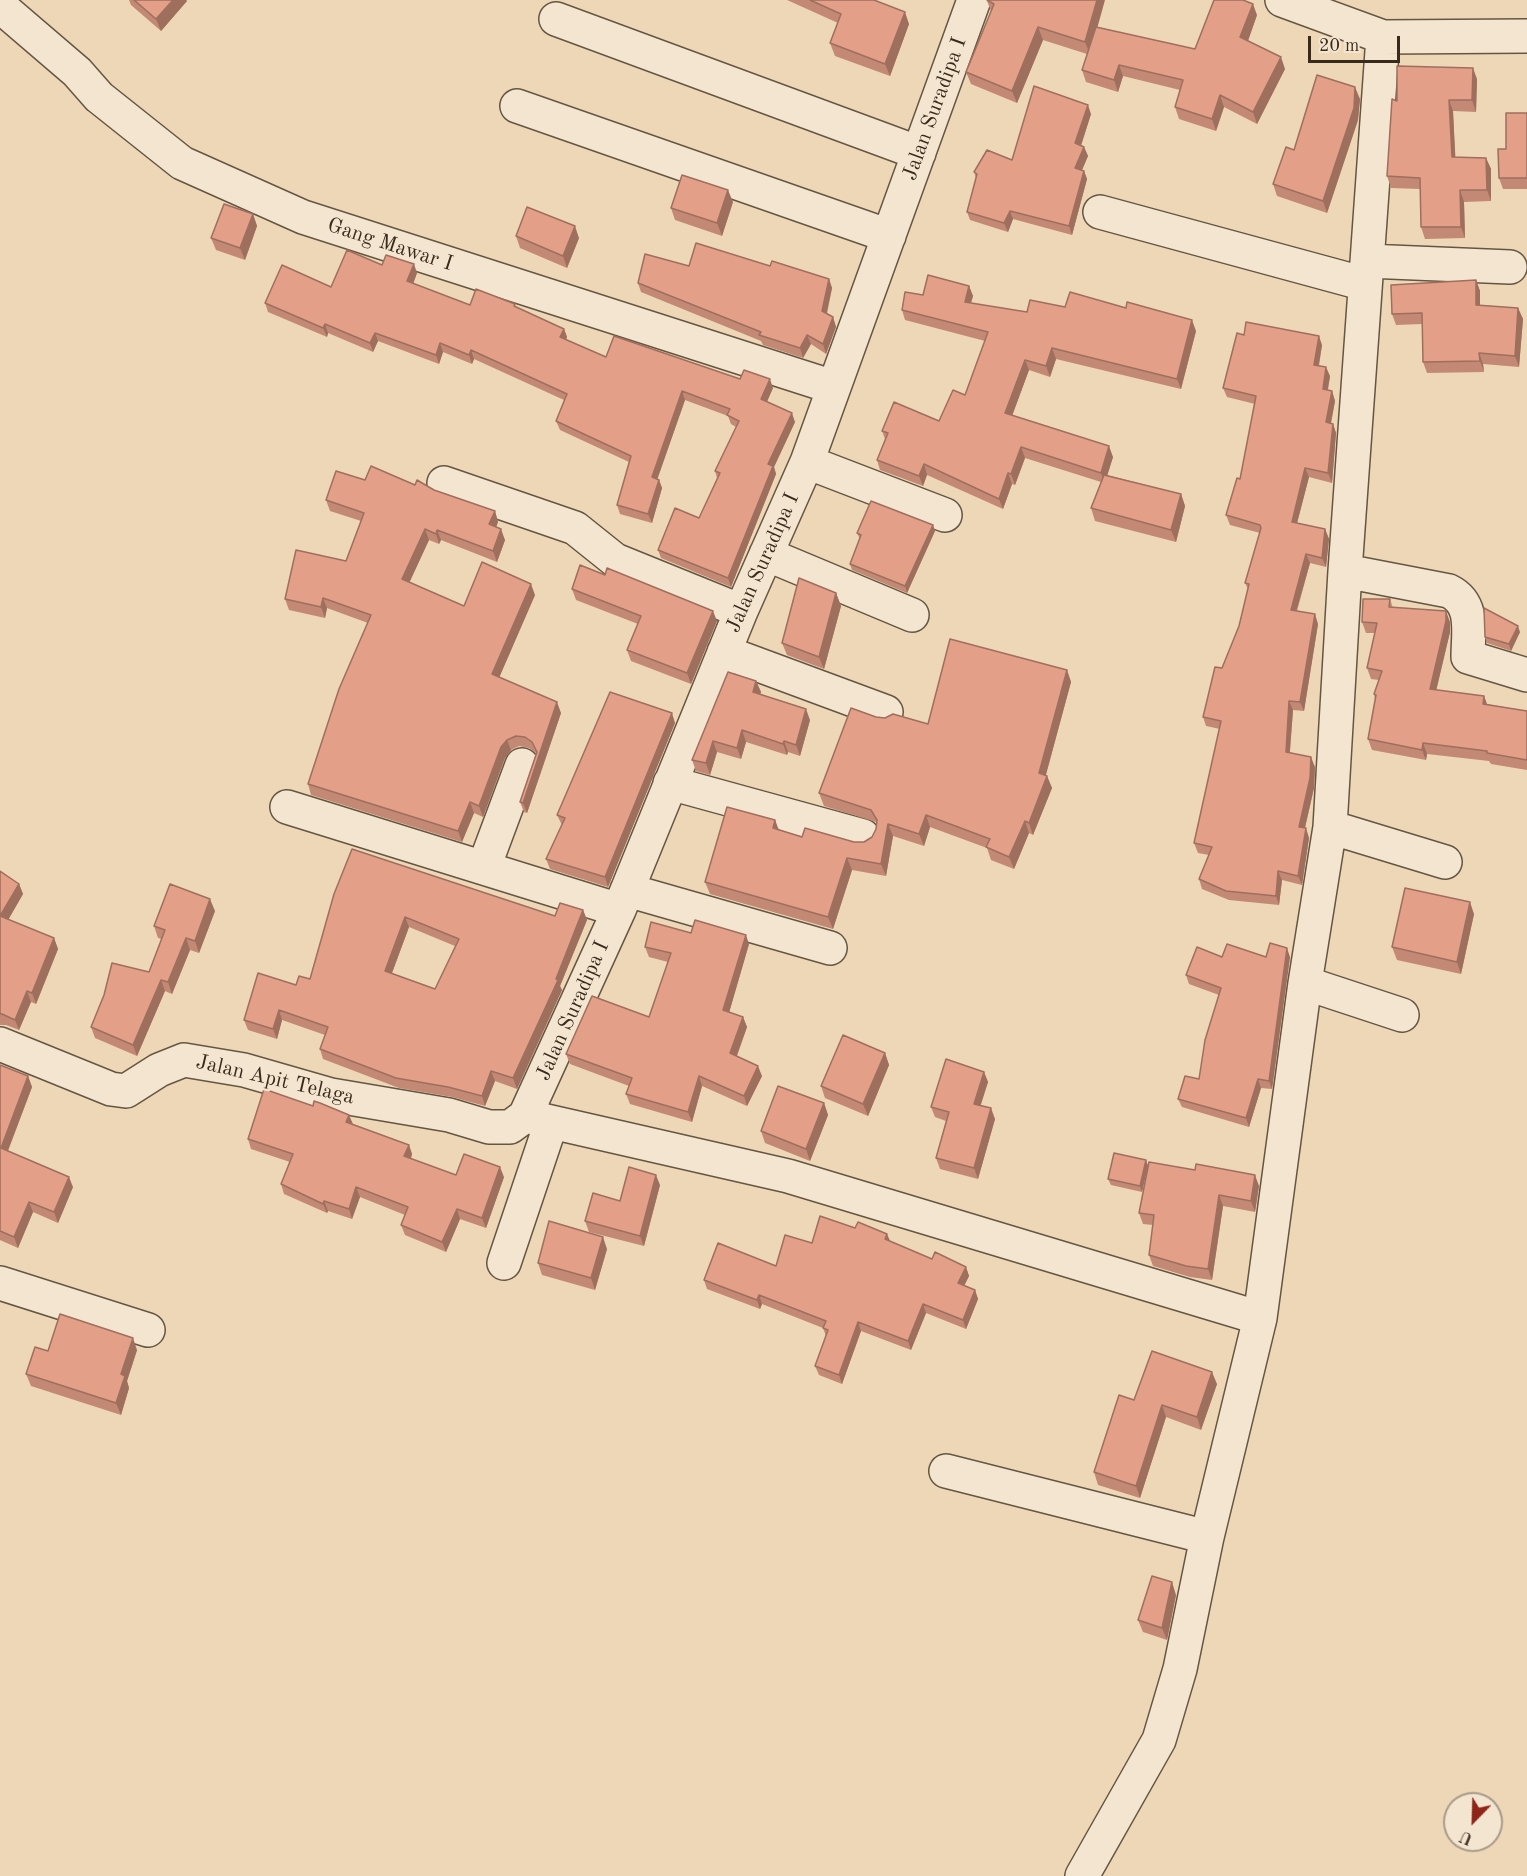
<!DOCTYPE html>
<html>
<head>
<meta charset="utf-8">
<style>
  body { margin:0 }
  #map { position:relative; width:1527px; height:1876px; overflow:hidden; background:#edd7b7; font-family:"Old Standard TT",serif }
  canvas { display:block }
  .north { position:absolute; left:1443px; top:1792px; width:60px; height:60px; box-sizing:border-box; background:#f3e5d0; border:2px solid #a89b88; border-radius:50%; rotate:203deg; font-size:16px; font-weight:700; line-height:24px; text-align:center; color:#382b1c }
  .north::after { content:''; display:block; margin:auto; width:21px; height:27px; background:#8f2418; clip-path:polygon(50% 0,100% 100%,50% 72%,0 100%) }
  .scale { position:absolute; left:1308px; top:36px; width:92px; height:27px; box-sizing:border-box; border:3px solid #382b1c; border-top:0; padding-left:8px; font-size:18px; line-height:21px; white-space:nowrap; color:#382b1c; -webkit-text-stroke:4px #f3e5d0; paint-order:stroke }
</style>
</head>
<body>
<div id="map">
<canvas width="1527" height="1876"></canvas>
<div class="north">U</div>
<div class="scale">20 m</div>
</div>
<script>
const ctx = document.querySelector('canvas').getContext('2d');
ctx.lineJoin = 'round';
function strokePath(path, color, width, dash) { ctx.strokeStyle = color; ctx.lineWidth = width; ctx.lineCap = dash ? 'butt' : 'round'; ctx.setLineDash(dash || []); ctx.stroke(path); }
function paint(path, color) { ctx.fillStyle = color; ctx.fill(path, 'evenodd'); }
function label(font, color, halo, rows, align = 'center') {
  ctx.font = font + ' "Old Standard TT",serif'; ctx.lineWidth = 4.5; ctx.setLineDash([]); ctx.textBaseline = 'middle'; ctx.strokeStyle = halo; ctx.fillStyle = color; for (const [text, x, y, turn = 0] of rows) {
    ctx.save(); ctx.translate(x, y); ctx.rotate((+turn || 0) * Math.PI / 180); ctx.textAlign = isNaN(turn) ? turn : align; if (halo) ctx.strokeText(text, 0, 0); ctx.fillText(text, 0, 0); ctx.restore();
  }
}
const minor = new Path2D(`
  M0,6L77,72L99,97L182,163L303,217L833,387
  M556,19L919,153
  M1383,37L1527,36
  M517,106L889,236
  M1100,212L1365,284
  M1367,261L1510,267
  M807,462L945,515
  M444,483L575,528L615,560L741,611
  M766,554L912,615
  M1345,571L1449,591C1475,604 1468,632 1468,657L1527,675
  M724,652L886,712
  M670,783L863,836
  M287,807L619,910
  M1330,827L1445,862
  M484,867L522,765
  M627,890L830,948
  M1305,983L1402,1015
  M0,1044L111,1089L126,1091L159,1070L184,1060L244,1070L331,1095L449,1115L489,1127H510L525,1116L619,910L741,611L807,462L974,0
  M525,1116L788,1176L1260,1318
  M504,1263L551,1123
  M0,1283L148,1330
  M946,1471L1207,1537
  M1082,1876L1159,1740L1180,1669L1207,1537L1260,1318L1305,983L1330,827L1345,571L1383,37L1282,0`);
strokePath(minor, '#655643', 36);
strokePath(minor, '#f3e5d0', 33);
paint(new Path2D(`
  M129,0H186L187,1L161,31L131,5Z
  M787,0H874L909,24L890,76L835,56L830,43L838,23Z
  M987,1L1097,27L1195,49L1257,15L1248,41L1285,69L1257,124L1224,107L1216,131L1179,119L1175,107L1180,90L1123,76L1118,92L1086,82L1082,70L1087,54L1043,40L1017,103L971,84L966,72L991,11Z
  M1477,79L1476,112L1453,111L1455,157L1486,158L1491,169V201L1464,202L1465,238L1425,239L1421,227L1420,189L1391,188L1387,176L1397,101Z
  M1360,99L1358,120L1327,213L1277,196L1273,184L1294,150Z
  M1527,113V189H1503L1499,178L1506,149Z
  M1091,114L1081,145L1084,147L1088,156L1082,170L1084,171L1087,179L1072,235L1013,219L1008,232L970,220L967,212L976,178L974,172L1012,160Z
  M733,202L722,236L675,220L671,208Z
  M253,214L257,226L245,260L216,250L211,238Z
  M516,236L579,238L567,268L520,248Z
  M382,265L417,273L413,283L470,305L515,304L516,307L564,329L567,337L566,340L606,357L740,379L773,388L767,402L795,422L774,467L776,474L731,587L661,558L658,550L699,518L717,478L715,471L736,427L731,424L728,416L685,400L657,479L659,480L662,488L652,523L620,514L617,505L629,462L560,430L556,421L564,400L474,359L472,364L443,352L439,364L378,341L373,352L328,333L327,337L268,312L265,303L331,287Z
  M689,266H770L829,279L832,288L827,314L833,317L836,327L826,354L811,344L803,358L763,345L761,341L641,292L638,283Z
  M1476,280L1480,291V305L1518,308L1523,319L1519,367L1483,364L1484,372L1427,373L1423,362L1422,324L1396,325L1392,314Z
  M969,286L973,296L971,303L1027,312L1065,307L1196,331L1181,389L1056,359L1050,377L1029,370L1012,416L1113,457L1107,475L1181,494L1185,506L1176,542L1095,521L1091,508L1101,482L1025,458L1015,485L1012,484L1003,509L927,475L923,486L880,470L877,460L885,439L882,431L939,421L965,395L985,341L905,320L902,310L923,295Z
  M1244,335L1322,345L1319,366L1330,376L1328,390L1332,391L1335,401L1331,424H1333L1336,433L1332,483L1309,477L1297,523L1325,529L1329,539L1326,567L1310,563L1297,611L1318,624L1304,711L1293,710L1290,752L1315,767L1314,788L1305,828L1309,838L1302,885L1282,880L1279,905L1229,900L1202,889L1199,879L1209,855L1198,853L1194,843L1220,729L1206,726L1203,717L1239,626L1248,589L1245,583L1260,533L1230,525L1226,515L1240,479L1255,404L1227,397L1223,388Z
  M365,480L415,485L434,490L495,511L498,522L496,527L505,540L497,562L441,540L439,544L429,540L409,582L464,606L535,595L499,677L561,713L527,813L524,812L520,802L536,753L529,748L519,746L511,750L505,758L483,817L474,813L462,842L311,795L308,784L368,623L327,608L325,618L289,610L285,599L346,561L361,521L330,511L326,500Z
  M933,525L935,531L907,593L852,570L850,564L860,539L857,533Z
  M605,575L717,621L691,684L631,661L627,650L638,624L576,600L572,589Z
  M836,593L841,606L824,669L787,655L782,643Z
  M1390,599L1393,608L1450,622V632L1436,690L1484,696L1487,704L1527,711V770L1491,764L1489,761L1427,754L1426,760L1372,750L1368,739L1375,699L1374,694L1379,680L1371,679L1367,668L1375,633H1366L1362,622Z
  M1520,632L1511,651L1487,643L1485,637Z
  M1067,670L1071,682L1046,775L1047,776L1052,788L1033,835L1029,833L1014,869L991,860L987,848L930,827L924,846L893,836L886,876L852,870L833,929L710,894L705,882L775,820L778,829L802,837L854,842H864L872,837L876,829V822L824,806L819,793L876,717L928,724Z
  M756,681L761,692L760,694L810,720L800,756L788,752L787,755L746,742L741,759L717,752L710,775L696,771L692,760Z
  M675,723L608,887L550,869L546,859L562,825L557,815Z
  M0,871L19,884L23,894L8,920L54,938L58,949L36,1004L31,1002L19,1030L6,1025H0Z
  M334,894L555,916L583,910L587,920L560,986L562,990L517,1089L495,1081L485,1106L452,1097L399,1088L323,1059L320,1049L325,1035L282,1020L277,1039L248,1030L244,1020L296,985L310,979ZM409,927L455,946L435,989L392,973Z
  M215,911L199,953L190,950L172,994L165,991L137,1056L95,1038L91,1027L149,972L162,939L158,938L154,926Z
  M1474,914L1461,974L1397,960L1392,947Z
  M691,933L749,944L729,1012L743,1017L747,1027L737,1056L762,1076L747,1106L702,1086L692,1122L630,1104L626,1094L629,1086L570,1064L566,1054L649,1017L668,962L649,957L645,947Z
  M1222,957H1290L1272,1089L1261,1088L1249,1127L1182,1107L1178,1099L1199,1079L1219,995L1189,984L1186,975Z
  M885,1053L889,1065L868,1116L825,1098L821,1086Z
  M0,1065L28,1076L32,1087L8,1151L73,1187L58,1223L33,1212L18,1248L0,1240Z
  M984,1072L988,1082L980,1105L995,1119L978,1179L940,1169L936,1158L946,1121L935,1117L931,1107Z
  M824,1103L828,1115L810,1161L765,1143L761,1131Z
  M353,1124L409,1145L412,1154L411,1159L456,1175L504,1177L486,1228L460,1219L446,1252L405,1235L401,1225L405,1215L360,1197L352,1219L328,1211L327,1213L284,1194L281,1184L290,1162L251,1149L248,1139Z
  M1146,1160L1148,1166L1259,1186L1255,1212L1223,1206L1212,1280L1190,1277L1153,1266L1149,1255L1153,1225L1143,1224L1139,1213L1148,1166L1142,1192L1111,1185L1108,1179Z
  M660,1185L644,1246L589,1232L585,1221L620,1201Z
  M890,1241L932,1259L966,1267L969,1276L964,1286L975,1290L978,1299L966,1329L926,1313L911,1350L861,1331L842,1384L819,1375L815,1366L826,1336L823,1328L762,1304L760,1309L707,1289L704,1280L776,1266L812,1243Z
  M607,1249L595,1290L542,1275L538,1263Z
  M137,1350L127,1381L129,1388L121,1415L31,1386L26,1374L48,1351Z
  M1217,1384L1201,1430L1166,1417L1140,1498L1098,1485L1094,1472L1134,1400Z
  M1176,1595L1167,1640L1143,1632L1138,1620Z`), '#c38974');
paint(new Path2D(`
  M173,0H186L187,1L161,31L156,19Z
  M1097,0H1105L1090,54L1085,42Z
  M1253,4L1257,15L1245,49L1240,37Z
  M905,12L909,24L890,76L885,64Z
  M1038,27L1043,40L1017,103L1012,91Z
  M1281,57L1285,69L1257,124L1253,112Z
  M1119,65L1123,76L1118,92L1114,80Z
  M1473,68L1477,79L1476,112L1472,100Z
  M1355,87L1360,99L1358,120L1327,213L1323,201Z
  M1220,95L1224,107L1216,131L1212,119Z
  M1449,100L1453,111L1456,169L1452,157Z
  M1088,105L1091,114L1079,152L1075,143Z
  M1084,147L1088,156L1079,177L1075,168Z
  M1486,158L1491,169V201L1487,190Z
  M1084,171L1087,179L1072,235L1069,226Z
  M728,190L733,202L722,236L717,223Z
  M1460,190L1464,202L1465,238L1461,227Z
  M1010,211L1013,219L1008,232L1004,223Z
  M253,214L257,226L245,260L240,248Z
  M575,226L579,238L567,268L563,256Z
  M414,264L417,273L411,290L407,281Z
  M829,279L832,288L825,320L822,311Z
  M1476,280L1480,291V316L1476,305Z
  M969,286L973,296L968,312L965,302Z
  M1518,308L1523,319L1519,367L1515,356Z
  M833,317L836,327L826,354L823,344Z
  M1192,320L1196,331L1181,389L1177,379Z
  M325,324L328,333L327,337L323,328Z
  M564,329L567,337L563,346L560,337Z
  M375,333L378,341L373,352L370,343Z
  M807,335L811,344L803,358L800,348Z
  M1319,336L1322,345L1317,375L1314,365Z
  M440,343L443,352L439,364L436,355Z
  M1052,348L1056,359L1050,377L1046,366Z
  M471,350L474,359L472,364L469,355Z
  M1479,353L1483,364L1484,372L1480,361Z
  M1025,360L1029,370L1009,424L1005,413Z
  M1326,367L1330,376L1326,399L1323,389Z
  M770,379L773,388L764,408L761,399Z
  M682,391L685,400L655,486L652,477Z
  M1332,391L1335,401L1329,432L1326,422Z
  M792,413L795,422L774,467L776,474L731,587L728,578L768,464Z
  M1333,424L1336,433L1332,483L1328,473Z
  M1109,446L1113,457L1105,483L1101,473Z
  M1021,447L1025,458L1015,485L1011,474Z
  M924,464L927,475L923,486L919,476Z
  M1305,468L1309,477L1295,531L1292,522Z
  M1008,473L1012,484L1003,509L999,499Z
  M659,480L662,488L652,523L648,514Z
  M1181,494L1185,506L1176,542L1171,530Z
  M495,511L498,522L493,535L489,524Z
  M933,525L935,531L907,593L905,586Z
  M425,529L429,540L406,590L402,579Z
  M501,529L505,540L497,562L493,551Z
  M1325,529L1329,539L1326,567L1322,558Z
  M437,530L441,540L439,544L436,534Z
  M1306,554L1310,563L1294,619L1291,610Z
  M531,584L535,595L496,685L492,674Z
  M836,593L841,606L824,669L819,657Z
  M323,598L327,608L325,618L321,607Z
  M713,611L717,621L691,684L687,673Z
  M1446,611L1450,622V632L1434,700L1430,689Z
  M1315,614L1318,624L1304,711L1300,702Z
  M1518,626L1520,632L1511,651L1509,644Z
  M1067,670L1071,682L1043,785L1039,773Z
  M756,681L761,692L757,703L753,692Z
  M1484,696L1488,707L1483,704Z
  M1289,701L1293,710L1289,761L1286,752Z
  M557,702L561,713L527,813L523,803Z
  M806,709L810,720L800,756L796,745Z
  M672,713L675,723L608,887L605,877Z
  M742,730L746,742L741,759L737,748Z
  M507,740L511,750L505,758L483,817L479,806L501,747Z
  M713,741L717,752L710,775L706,763Z
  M784,741L788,752L787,755L783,744Z
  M1423,743L1427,754L1426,760L1422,750Z
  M1311,757L1315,767L1314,788L1303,836L1299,827Z
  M1047,776L1052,788L1033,835L1029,823Z
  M470,802L474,813L462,842L458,831Z
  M926,815L930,827L924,846L919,834Z
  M775,820L780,833L773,828Z
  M1025,821L1029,833L1014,869L1009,857Z
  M888,824L893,836L886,876L881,864Z
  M1306,828L1309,838L1302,885L1298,876Z
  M847,858L852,870L833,929L828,917Z
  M1278,871L1282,880L1279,905L1276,896Z
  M19,884L23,894L4,927L0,916Z
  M210,899L215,911L199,953L195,941Z
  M1470,902L1474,914L1461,974L1457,962Z
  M583,910L587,920L560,986L562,990L517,1089L513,1078L556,979Z
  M405,917L409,927L389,981L385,971Z
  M746,935L749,944L727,1020L723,1010Z
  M54,938L58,949L36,1004L32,993Z
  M186,938L190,950L172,994L168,982Z
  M1287,948L1290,957L1272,1089L1269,1081Z
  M161,980L165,991L137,1056L133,1045Z
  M27,991L31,1002L19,1030L15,1020Z
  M279,1010L282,1020L277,1039L273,1029Z
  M743,1017L747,1027L734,1063L730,1053Z
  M885,1053L889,1065L868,1116L863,1104Z
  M758,1066L762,1076L747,1106L744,1096Z
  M491,1071L495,1081L485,1106L482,1096Z
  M984,1072L988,1082L978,1114L974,1104Z
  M28,1076L32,1087L5,1158L1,1148Z
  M699,1076L702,1086L692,1122L688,1112Z
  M1258,1079L1261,1088L1249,1127L1246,1118Z
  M824,1103L828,1115L810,1161L806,1149Z
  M991,1108L995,1119L978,1179L974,1168Z
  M349,1115L353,1124L346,1122Z
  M409,1145L412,1154L408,1166L404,1156Z
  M1146,1160L1148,1166L1142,1192L1140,1186Z
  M500,1167L504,1177L486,1228L482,1218Z
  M656,1175L660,1185L644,1246L640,1236Z
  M1255,1175L1259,1186L1255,1212L1251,1201Z
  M69,1177L73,1187L58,1223L54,1212Z
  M356,1187L360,1197L352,1219L349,1209Z
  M1219,1195L1223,1206L1212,1280L1208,1269Z
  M324,1201L328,1211L327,1213L323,1204Z
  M29,1202L33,1212L18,1248L14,1237Z
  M457,1209L460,1219L446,1252L442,1242Z
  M887,1234L891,1243L885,1239Z
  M603,1237L607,1249L595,1290L591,1278Z
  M966,1267L969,1276L961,1292L958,1283Z
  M975,1290L978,1299L966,1329L963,1320Z
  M759,1295L762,1304L760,1309L757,1300Z
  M923,1304L926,1313L911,1350L908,1341Z
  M858,1322L861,1331L842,1384L839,1375Z
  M133,1338L137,1350L127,1381L129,1388L121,1415L116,1403L121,1374Z
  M1212,1372L1217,1384L1201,1430L1197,1417Z
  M1162,1405L1166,1417L1140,1498L1136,1486Z
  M1172,1582L1176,1595L1167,1640L1162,1628Z`), '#9f6f5e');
const building = new Path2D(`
  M134,0H173L156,19Z
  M810,0H874L905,12L885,64L830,43L841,14Z
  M987,0H1097L1085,42L1038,27L1012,91L966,72L994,4Z
  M1214,0H1243L1253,4L1240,37L1281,57L1253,112L1220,95L1212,119L1175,107L1183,80L1119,65L1114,80L1082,70L1096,27L1195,49Z
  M1397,66L1473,68L1472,100H1449L1452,157L1486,158L1487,190H1460L1461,227H1421L1420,178L1387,176L1392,99L1397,101Z
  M1317,75L1355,87L1354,108L1323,201L1273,184L1286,147L1294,150Z
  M1034,86L1088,105L1075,143L1084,147L1075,168L1084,171L1069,226L1010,211L1004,223L967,212L977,174L974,172L987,150L1012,160Z
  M1506,113H1527V178H1499L1498,149H1506Z
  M682,175L728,190L717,223L671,208Z
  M224,204L253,214L240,248L211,238Z
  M527,207L575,226L563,256L516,236Z
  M696,243L770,266L772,261L829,279L822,311L833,317L823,344L807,335L800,348L759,335L761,332L638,283L645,254L689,266Z
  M347,250L382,265L386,255L414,264L407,281L470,305L476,289L515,304L514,306L564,329L560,337L606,357L614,336L740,379L744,370L770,379L761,399L792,413L768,464L773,466L728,578L658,550L675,508L699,518L720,473L715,471L739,421L727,415L730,409L682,391L652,477L659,480L648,514L617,505L631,456L556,421L567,394L471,350L469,355L440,343L436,355L375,333L370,343L325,324L323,328L265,303L282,265L331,287Z
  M928,275L969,286L965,302L1027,312L1030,300L1065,307L1070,292L1126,308L1127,302L1192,320L1177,379L1052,348L1046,366L1025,360L1005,413L1109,446L1101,473L1021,447L1011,474L1008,473L999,499L924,464L919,476L877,460L888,433L882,431L894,402L939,421L953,390L965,395L988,332L902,310L905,292L923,295Z
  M1476,280V305L1518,308L1515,356L1479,353L1480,361L1423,362L1422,313L1392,314L1391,285Z
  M1246,322L1319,336L1314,365L1326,367L1323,389L1332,391L1326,422L1333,424L1328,473L1305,468L1292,522L1325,529L1322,558L1306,554L1291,610L1315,614L1300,702L1289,701L1286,752L1311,757L1310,778L1299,827L1306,828L1298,876L1278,871L1276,896L1226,891L1199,879L1212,847L1194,843L1221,721L1203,717L1215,667L1222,668L1239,626L1249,584L1245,583L1261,528L1260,525L1226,515L1237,478L1240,479L1256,396L1223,388L1237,333L1244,335Z
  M371,466L415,485L417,480L434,490L495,511L489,524L501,529L493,551L437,530L436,534L425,529L402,579L464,606L482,562L531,584L492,674L557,702L523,803L520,802L537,752L532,742L525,737L516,736L507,740L501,747L479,806L470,802L458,831L308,784L339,689L371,615L323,598L321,607L285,599L296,550L346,561L364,513L326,500L336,471L365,480Z
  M1104,475L1181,494L1171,530L1091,508Z
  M871,501L933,525L905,586L850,564L861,535L857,533Z
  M580,565L605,575L607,568L713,611L687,673L627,650L641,616L572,589Z
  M799,578L836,593L819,657L782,643Z
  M1363,599H1390L1389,607L1446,611V621L1430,689L1484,696L1483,704L1527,711V760L1487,753V751L1423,743L1422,750L1368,739L1376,695L1374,694L1382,671L1367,668L1377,623L1362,622Z
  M1484,608L1518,626L1509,644L1485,637Z
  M950,639L1067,670L1039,773L1047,776L1029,823L1025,821L1009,857L986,847L990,839L926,815L919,834L888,824L881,864L847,858L828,917L705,882L727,807L775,820L773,828L802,837L805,828L854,842H864L872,837L876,829L877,820L871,810L819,793L851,708L876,717L885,718L893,714L928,724Z
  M728,672L756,681L753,692L806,709L796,745L784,741L783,744L742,730L737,748L713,741L706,763L692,760Z
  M610,692L672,713L605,877L546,859L565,818L557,815Z
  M352,849L555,916L560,903L583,910L556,979L558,980L513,1078L491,1071L482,1096L448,1087L396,1078L320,1049L328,1027L279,1010L273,1029L244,1020L258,973L296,985L299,976L310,979L334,894ZM405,917L459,939L435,989L385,971Z
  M0,871L19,884L0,916Z
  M170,884L210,899L195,941L186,938L168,982L161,980L133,1045L91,1027L104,995L112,963L149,972L165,930L154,926Z
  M1405,888L1470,902L1457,962L1392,947Z
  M0,916L54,938L32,993L27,991L15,1020L2,1014H0Z
  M695,920L746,935L723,1010L743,1017L730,1053L758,1066L744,1096L699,1076L688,1112L626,1094L632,1078L566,1054L592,996L649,1017L671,953L645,947L651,922L691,933Z
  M1270,943L1287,948L1269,1081L1258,1079L1246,1118L1178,1099L1185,1076L1199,1079L1205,1040L1221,988L1186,975L1197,947L1222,957L1227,944L1266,957Z
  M843,1035L885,1053L863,1104L821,1086Z
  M946,1059L984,1072L974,1104L991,1108L974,1168L936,1158L949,1112L931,1107Z
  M0,1065L28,1076L1,1148L69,1177L54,1212L29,1202L14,1237L0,1231Z
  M778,1086L824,1103L806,1149L761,1131Z
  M264,1089L313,1106L314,1101L320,1103L349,1115L346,1122L409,1145L404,1156L456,1175L464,1154L500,1167L482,1218L457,1209L442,1242L401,1225L408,1207L356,1187L349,1209L324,1201L323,1204L281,1184L293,1154L248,1139Z
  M1114,1153L1146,1160L1140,1186L1108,1179Z
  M1149,1162L1195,1170L1196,1164L1255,1175L1251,1201L1219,1195L1208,1269L1186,1266L1149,1255L1154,1215L1139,1213Z
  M629,1167L656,1175L640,1236L585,1221L593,1193L620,1201Z
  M820,1216L855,1228L858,1222L887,1234L885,1239L932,1259L935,1252L966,1267L958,1283L975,1290L963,1320L923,1304L908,1341L858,1322L839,1375L815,1366L828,1330L823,1328L826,1321L759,1295L757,1300L704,1280L718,1243L776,1266L785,1235L812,1243Z
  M549,1221L603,1237L591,1278L538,1263Z
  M60,1314L133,1338L121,1374L125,1376L116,1403L26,1374L35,1347L48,1351Z
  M1152,1351L1212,1372L1197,1417L1162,1405L1136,1486L1094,1472L1119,1395L1134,1400Z
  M1152,1576L1172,1582L1162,1628L1138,1620Z`);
paint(building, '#e39f87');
strokePath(building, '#9f6f5e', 1.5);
label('21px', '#382b1c', '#f3e5d0', [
  ["Jalan Suradipa I",935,109,-70],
  ["Gang Mawar I",390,245,18],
  ["Jalan Suradipa I",763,563,-66],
  ["Jalan Suradipa I",573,1011,-66],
  ["Jalan Apit Telaga",275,1080,13]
]);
</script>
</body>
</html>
